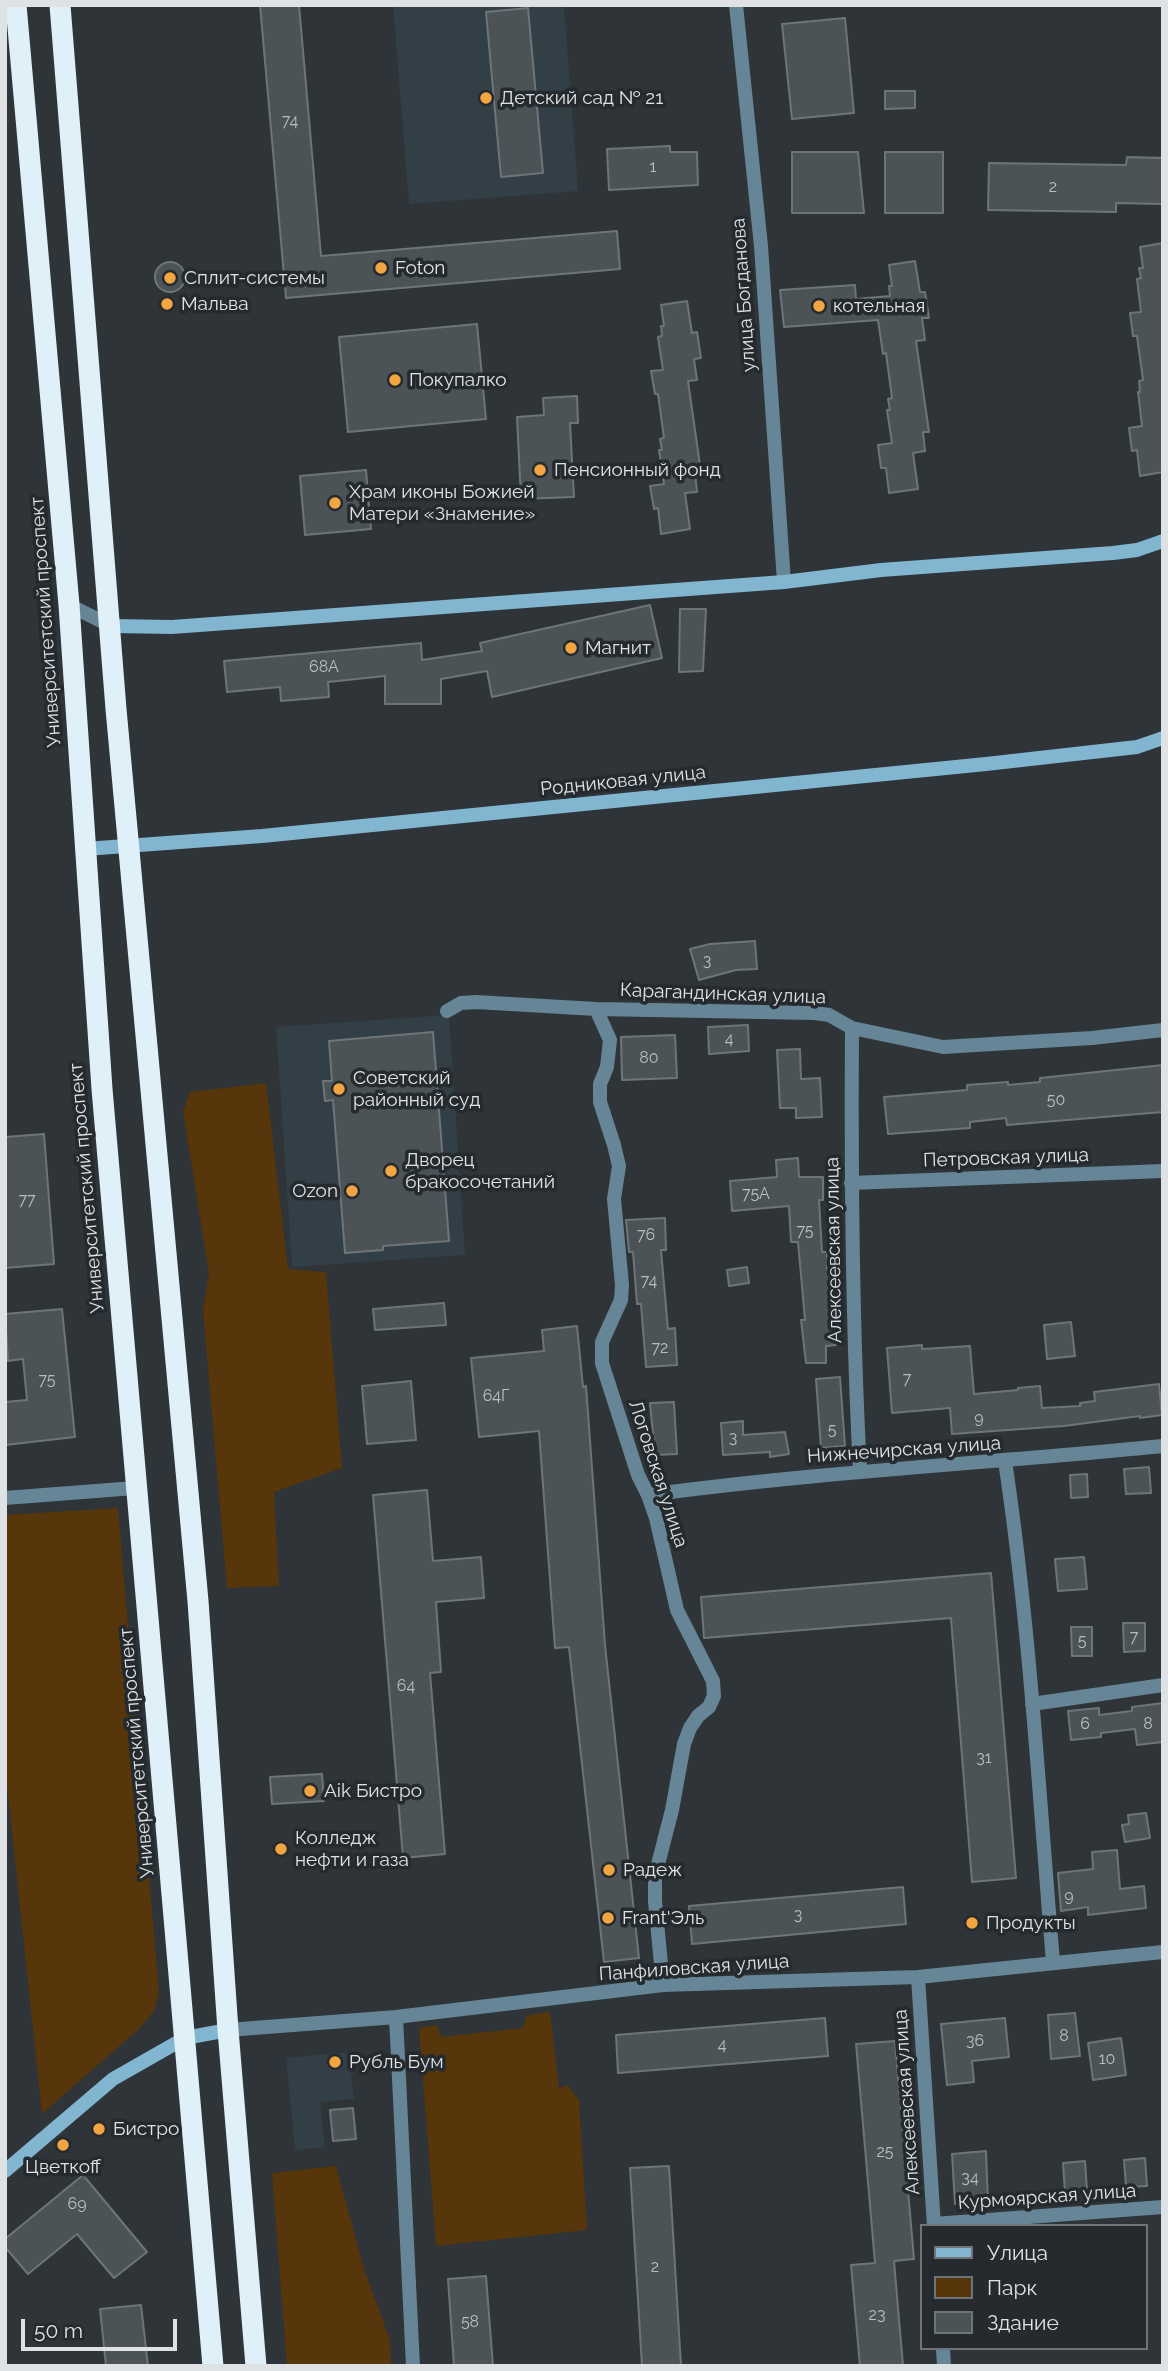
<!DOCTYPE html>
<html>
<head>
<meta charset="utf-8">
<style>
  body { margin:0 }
  #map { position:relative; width:1168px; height:2371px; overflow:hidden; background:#2e3438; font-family:Raleway,sans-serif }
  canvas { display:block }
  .frame { position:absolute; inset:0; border:7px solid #dee2e4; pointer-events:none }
  .legend { position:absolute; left:920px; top:2224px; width:228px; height:126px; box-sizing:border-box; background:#242a2e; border:2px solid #6e7477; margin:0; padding:9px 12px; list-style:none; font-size:21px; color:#dee2e4 }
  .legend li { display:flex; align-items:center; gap:14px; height:35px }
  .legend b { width:35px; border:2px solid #6e7477 }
  .scale { position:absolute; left:21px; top:2319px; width:156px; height:32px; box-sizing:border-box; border:4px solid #dee2e4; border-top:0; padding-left:9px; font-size:21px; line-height:24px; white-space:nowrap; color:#dee2e4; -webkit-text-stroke:5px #242a2e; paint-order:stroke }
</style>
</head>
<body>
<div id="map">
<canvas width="1168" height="2371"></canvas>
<div class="frame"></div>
<ul class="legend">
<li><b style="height:9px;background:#81b5d0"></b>Улица</li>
<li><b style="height:19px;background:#56360a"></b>Парк</li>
<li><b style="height:19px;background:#4c5357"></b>Здание</li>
</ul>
<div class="scale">50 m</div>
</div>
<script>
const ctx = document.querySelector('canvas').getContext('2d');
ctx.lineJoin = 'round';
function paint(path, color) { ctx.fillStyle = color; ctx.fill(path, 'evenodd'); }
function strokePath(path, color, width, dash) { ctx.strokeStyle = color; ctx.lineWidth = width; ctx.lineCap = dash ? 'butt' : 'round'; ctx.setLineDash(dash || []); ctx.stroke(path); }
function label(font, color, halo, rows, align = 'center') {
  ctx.font = font + ' Raleway,sans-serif'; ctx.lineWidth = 7; ctx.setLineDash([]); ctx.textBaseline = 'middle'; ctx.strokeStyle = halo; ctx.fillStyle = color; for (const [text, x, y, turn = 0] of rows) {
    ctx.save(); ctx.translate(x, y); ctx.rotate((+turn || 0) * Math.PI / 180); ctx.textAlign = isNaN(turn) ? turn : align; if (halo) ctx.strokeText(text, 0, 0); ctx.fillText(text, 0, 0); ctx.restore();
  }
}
paint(new Path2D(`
  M393,5H564L578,191L409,204Z
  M449,1015L465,1255L292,1267L276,1027Z
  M349,2052L354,2099L320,2102L325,2147L295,2150L286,2058Z`), '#323f46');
paint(new Path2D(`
  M266,1083L288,1269L326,1272L342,1468L274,1492L279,1586L227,1588L203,1310L209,1273L183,1112L190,1092Z
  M118,1508L159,1993L154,2011L140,2028L42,2114L5,1766V1515Z
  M550,2012L559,2088L567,2085L579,2100L587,2230L436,2246L419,2028L437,2025L441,2037L523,2028L527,2015Z
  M336,2166L364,2269L390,2340L391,2366H287L272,2173Z`), '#56360a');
const building = new Path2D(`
  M260,5H299L321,256L617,231L620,269L286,298Z
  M528,8L543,173L501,177L486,12Z
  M845,18L854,113L792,119L782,24Z
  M885,91H915V108L885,109Z
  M670,146V152H697L698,185L609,190L607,149Z
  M792,152H858L864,213H792Z
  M885,152H943V213H885Z
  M1127,157L1163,158V204L1116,203V212L988,210L989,163L1126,165Z
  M1163,243V472L1140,476L1137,450L1132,451L1129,428L1142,426L1138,392H1140L1139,381L1143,380L1137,336H1133L1130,313L1141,312L1137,279L1141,278L1139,268H1143L1140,247Z
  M915,261L920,292H925L929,318H922L925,340L916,341L929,432H923L925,451L913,453L918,489L889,493L886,468H881L878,445L892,443L887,410H890L888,399L892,398L886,353L883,354L878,320L784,327L780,290L855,285L856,299L890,296L889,286H892L889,265Z
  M155 277a15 15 0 1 1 30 0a15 15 0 1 1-30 0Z
  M687,301L692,333L697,332L701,358L694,359L697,380L688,381L701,472L695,473L697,492L685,493L690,529L661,534L658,508L654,509L650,486L664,484L659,450H662L660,439L664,438L658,394H655L651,371L663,370L658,337L662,336L661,326H664L661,305Z
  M477,324L486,419L348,432L339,337Z
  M577,396L578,423H570L574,497L521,499L517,417L544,415L543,398Z
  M366,470L371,529L305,535L300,476Z
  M650,605L662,658L492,697L487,671L441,679V704H385V676L328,682L329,697L281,701L280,687L227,692L224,661L421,643L422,660L482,651L480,643Z
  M680,609H706L703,671L679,672Z
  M755,941L757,969L736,970L699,980L690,949L710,944Z
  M748,1025L749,1051L709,1054L708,1027Z
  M433,1032L449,1241L383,1246V1250L345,1253L333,1100L325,1101L323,1081H332L329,1041Z
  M675,1035L677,1078L622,1080L621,1037Z
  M800,1049L801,1079L820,1078L822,1117L796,1118V1108H780L777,1050Z
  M1163,1065V1112L1007,1125L1006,1118L970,1122V1128L888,1134L884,1097L967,1090V1085L1008,1082V1085L1040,1082V1078Z
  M44,1134L54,1264L5,1268V1137Z
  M798,1158L799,1177H823V1200H819L822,1252H827V1270L830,1269L836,1345L826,1346V1363H806L801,1320H805L798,1242H791L789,1206L732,1211L730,1181L777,1177L776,1160Z
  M665,1218L666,1250H661L668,1329L675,1328L677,1365L646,1367L641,1304H637L633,1252H629L626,1220Z
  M747,1267L749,1283L729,1286L727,1270Z
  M444,1303L446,1325L375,1330L373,1309Z
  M62,1309L75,1437L5,1445V1402L27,1400L23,1359L8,1361L5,1314Z
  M1071,1322L1075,1356L1047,1359L1044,1325Z
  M577,1326L583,1387L586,1386L605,1645L639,1958L604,1962L569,1647L555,1648L539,1431L479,1437L471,1358L544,1351L542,1330Z
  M922,1345V1349L970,1346L974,1394L1018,1390V1388L1040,1386L1042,1408L1080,1406V1403L1095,1401L1094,1392L1159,1384L1162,1415L1140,1418V1416L1064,1426L952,1434L950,1408L892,1413L887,1348Z
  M840,1377L845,1446L821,1448L816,1379Z
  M411,1381L416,1440L367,1444L362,1386Z
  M674,1402L677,1454L655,1455L650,1403Z
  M743,1421V1435L785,1432L789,1454L770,1457V1452L723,1455L721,1423Z
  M1149,1467L1151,1493L1126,1494L1124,1469Z
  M1087,1474L1088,1497L1071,1498L1070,1475Z
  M427,1490L433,1561L481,1557L484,1598L436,1602L441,1672L430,1673L445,1854L403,1858L373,1495Z
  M1084,1557L1087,1589L1058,1591L1055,1559Z
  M991,1573L1016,1878L972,1882L951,1618L704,1638L701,1597Z
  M1123,1623H1145V1651L1124,1652Z
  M1071,1627H1092V1656H1072Z
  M1163,1703V1742L1137,1745L1135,1729L1101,1733V1737L1071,1740L1068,1711L1099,1708V1715L1132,1711V1707Z
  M322,1774L324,1801L272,1804L270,1777Z
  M1146,1813L1150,1838L1125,1842L1122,1825L1129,1824L1128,1815Z
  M1117,1850L1120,1889L1144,1886L1146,1908L1088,1915V1907L1061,1911L1058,1873L1093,1869L1092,1852Z
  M903,1887L906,1924L692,1944L689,1906Z
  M1075,2013L1080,2056L1051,2059L1048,2015Z
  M825,2018L828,2056L618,2073L616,2035Z
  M1005,2018L1009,2057L972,2061L974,2082L947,2085L941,2024Z
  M1121,2038L1126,2075L1093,2080L1088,2043Z
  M895,2041L914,2259L894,2261L903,2366H860L851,2265L875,2263L856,2044Z
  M353,2108L356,2139L333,2141L330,2110Z
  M986,2151L988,2203L955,2204L952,2154Z
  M1145,2158L1147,2186L1126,2187L1124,2160Z
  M1085,2161L1087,2191L1065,2193L1063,2163Z
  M669,2166L681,2366H642L630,2168Z
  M83,2175L147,2252L114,2278L77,2234L28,2274L5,2247V2239Z
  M486,2276L493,2366H454L448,2279Z
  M141,2305L148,2366H106L100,2309Z`);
paint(building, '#4c5357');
strokePath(building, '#6e7579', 2);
strokePath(new Path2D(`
  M736,5L761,246L784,582
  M69,605L111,626
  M596,1009L610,1040L607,1067L600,1084V1102L614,1145L619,1166L614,1199L622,1285L621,1300L602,1342V1363L638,1475L648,1495L656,1518L677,1610L713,1681L714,1696L709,1707L698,1716L690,1728L684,1744L672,1810L655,1876V1901L663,1985
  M447,1011L461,1003L476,1002L596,1009L815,1013L829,1015L852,1028L943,1047L1092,1038L1163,1030
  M852,1028C851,1176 852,1323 860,1471
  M851,1183L1163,1171
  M1005,1461C1030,1627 1039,1795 1053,1962
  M648,1495C819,1472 991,1463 1163,1446
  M5,1498L135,1488
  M1032,1704L1163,1685
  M918,1977L934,2226
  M396,2017L413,2366
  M228,2030L396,2017L663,1985L918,1977L1163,1952
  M934,2224L1163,2207
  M943,2348L944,2366`), '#668697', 14);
strokePath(new Path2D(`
  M111,626L172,627L784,582L881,570L1113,553L1137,550L1163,541
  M85,849L262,836L986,764L1137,747L1163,738
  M5,2171L113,2079L185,2038L228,2030`), '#81b5d0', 14);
strokePath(new Path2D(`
  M16,5L69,605L102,1089L213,2366
  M60,5L116,709L198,1601L228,2030L256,2366`), '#e0f0f8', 21);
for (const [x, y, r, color] of [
  [486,98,7,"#f2a541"],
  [381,268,7,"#f2a541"],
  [170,278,7,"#f2a541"],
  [167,304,7,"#f2a541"],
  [819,306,7,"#f2a541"],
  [395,380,7,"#f2a541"],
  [540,470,7,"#f2a541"],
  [335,503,7,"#f2a541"],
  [571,648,7,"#f2a541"],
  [339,1089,7,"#f2a541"],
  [391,1171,7,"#f2a541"],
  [352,1191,7,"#f2a541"],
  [310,1791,7,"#f2a541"],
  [281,1849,7,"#f2a541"],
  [609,1870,7,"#f2a541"],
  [608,1918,7,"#f2a541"],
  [972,1923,7,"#f2a541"],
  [335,2062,7,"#f2a541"],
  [99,2129,7,"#f2a541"],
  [63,2145,7,"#f2a541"]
]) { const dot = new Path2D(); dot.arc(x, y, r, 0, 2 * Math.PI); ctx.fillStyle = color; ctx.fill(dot); strokePath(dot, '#242a2e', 2.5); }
label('16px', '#babec1', null, [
  ["74",290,121],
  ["1",653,167],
  ["2",1053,187],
  ["68А",324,667],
  ["3",707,961],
  ["4",729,1039],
  ["80",649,1058],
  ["50",1056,1100],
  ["75А",756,1194],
  ["77",27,1200],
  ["75",805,1231],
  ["76",646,1235],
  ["74",649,1281],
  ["72",660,1348],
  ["7",907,1379],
  ["75",47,1380],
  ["64Г",496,1396],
  ["9",979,1418],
  ["5",832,1430],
  ["3",733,1438],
  ["7",1134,1637],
  ["5",1082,1641],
  ["64",406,1686],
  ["6",1085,1724],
  ["8",1148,1724],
  ["31",984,1758],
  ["9",1069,1896],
  ["3",798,1915],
  ["8",1064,2036],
  ["36",975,2041],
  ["4",722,2045],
  ["10",1107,2059],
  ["25",885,2152],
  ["34",970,2178],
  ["69",77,2204],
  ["2",655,2267],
  ["23",877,2315],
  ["58",470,2322]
]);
label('19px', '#dee2e4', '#242a2e', [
  ["Детский сад № 21",500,98],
  ["Foton",395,268],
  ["Сплит-системы",184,278],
  ["Мальва",181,304],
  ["котельная",833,306],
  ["Покупалко",409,380],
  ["Пенсионный фонд",554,470],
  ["Храм иконы Божией",349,492],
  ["Матери «Знамение»",349,514],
  ["Магнит",585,648],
  ["Советский",353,1078],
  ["районный суд",353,1100],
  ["Дворец",405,1160],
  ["бракосочетаний",405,1182],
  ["Ozon",338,1191,"right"],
  ["Aik Бистро",324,1791],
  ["Колледж",295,1838],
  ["нефти и газа",295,1860],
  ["Радеж",623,1870],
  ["Frant'Эль",622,1918],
  ["Продукты",986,1923],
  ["Рубль Бум",349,2062],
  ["Бистро",113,2129],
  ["Цветкоff",63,2167,"center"]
], 'left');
label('19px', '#dee2e4', '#242a2e', [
  ["улица Богданова",744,295,-94],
  ["Университетский проспект",46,622,-94],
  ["Родниковая улица",623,781,-6],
  ["Карагандинская улица",723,994,2],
  ["Петровская улица",1006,1158,-2],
  ["Университетский проспект",87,1188,-95],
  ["Алексеевская улица",834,1250,-91],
  ["Нижнечирская улица",904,1450,-4],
  ["Логовская улица",658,1474,72],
  ["Университетский проспект",137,1753,-95],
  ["Панфиловская улица",694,1968,-4],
  ["Алексеевская улица",907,2102,-94],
  ["Курмоярская улица",1047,2197,-4]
]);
</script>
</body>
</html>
